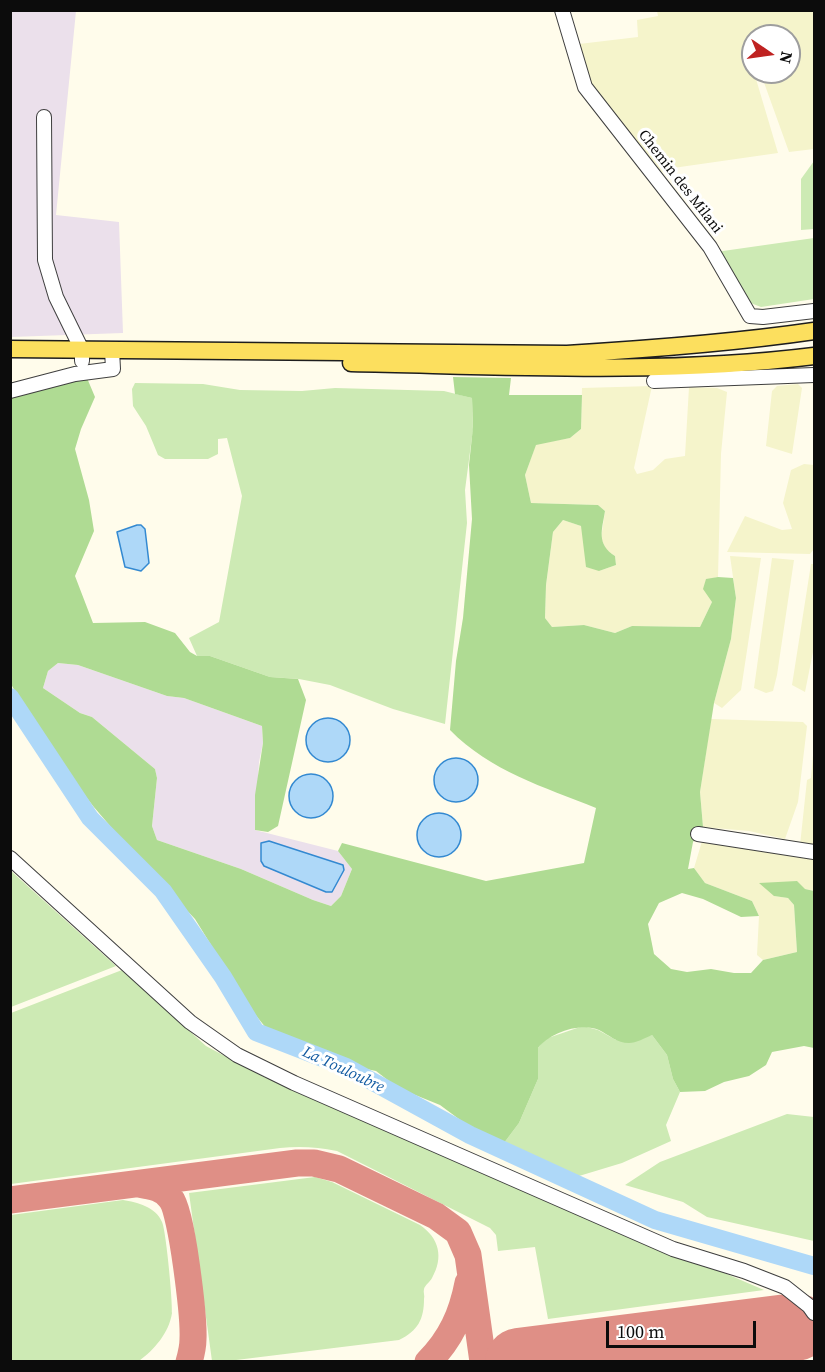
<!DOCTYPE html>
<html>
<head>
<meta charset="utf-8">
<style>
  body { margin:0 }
  #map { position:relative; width:825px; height:1372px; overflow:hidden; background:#fffceb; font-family:"Source Serif 4",serif }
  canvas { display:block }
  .frame { position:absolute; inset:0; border:12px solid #0c0c0c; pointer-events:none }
  .north { position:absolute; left:741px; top:24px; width:60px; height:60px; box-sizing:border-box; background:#fff; border:2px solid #9e9e9e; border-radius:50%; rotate:103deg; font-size:16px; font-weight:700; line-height:24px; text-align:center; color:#0c0c0c }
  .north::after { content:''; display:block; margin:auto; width:21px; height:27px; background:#bf2221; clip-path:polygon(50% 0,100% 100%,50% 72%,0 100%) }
  .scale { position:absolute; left:606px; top:1321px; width:150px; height:27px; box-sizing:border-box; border:3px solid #0c0c0c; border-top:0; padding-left:8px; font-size:18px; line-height:21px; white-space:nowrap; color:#0c0c0c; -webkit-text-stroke:4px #fff; paint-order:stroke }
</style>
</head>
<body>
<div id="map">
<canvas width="825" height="1372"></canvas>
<div class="frame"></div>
<div class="north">N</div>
<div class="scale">100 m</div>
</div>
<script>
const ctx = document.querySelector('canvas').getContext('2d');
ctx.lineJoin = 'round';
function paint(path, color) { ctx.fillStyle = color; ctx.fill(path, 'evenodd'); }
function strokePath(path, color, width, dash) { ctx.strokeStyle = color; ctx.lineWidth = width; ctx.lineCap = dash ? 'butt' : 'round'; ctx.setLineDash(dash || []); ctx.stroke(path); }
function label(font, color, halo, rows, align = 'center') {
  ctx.font = font + ' "Source Serif 4",serif'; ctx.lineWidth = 6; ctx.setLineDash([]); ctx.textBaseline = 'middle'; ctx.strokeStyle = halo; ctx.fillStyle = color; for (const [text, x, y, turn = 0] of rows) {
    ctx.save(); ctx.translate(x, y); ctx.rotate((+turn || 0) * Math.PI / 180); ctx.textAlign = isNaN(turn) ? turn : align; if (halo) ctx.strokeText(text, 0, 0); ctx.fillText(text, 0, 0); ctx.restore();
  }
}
paint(new Path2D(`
  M10,11H76L56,215L119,222L123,333L11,337Z
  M58,663L78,665L167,696L184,698L262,726L263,743L259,762L255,830L338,851L352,869L341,896L331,906L313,900L241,869L157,840L152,826L157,778L155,769L92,717L80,713L43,688L48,671Z`), '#ebe0eb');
paint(new Path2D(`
  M657,11H814V149L789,152L762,77L756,79L778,153L666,169L662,172L589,83L579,44L638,37L637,20L658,16ZM753,36H789V72H753Z
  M798,384L802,388L792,454L766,446L772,391L777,386Z
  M652,386L634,468L637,474L653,470L665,459L685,456L689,387L717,388L727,392L721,454L718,577L706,580L712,602L700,627L632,626L615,633L584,625L552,627L545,618L546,585L553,532L563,520L581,526L599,571L616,565L615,556L607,551L601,539L605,511L598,505L531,503L525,475L536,444L570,438L581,429L582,388Z
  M804,464L814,465V549L810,554L727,552L745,516L782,530L792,529L783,503L791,470Z
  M730,556L761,558L741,690L722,708L714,703L731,639L736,598Z
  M772,558L794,560L777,675L773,691L766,693L754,688Z
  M811,564H814V647L805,692L792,685Z
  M711,719L803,722L807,726L798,802L785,839L749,831L703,827L700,792Z
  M814,744V848L800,845L807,780L811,778Z
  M703,838L814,859V891L805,889L774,896L788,898L794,905L797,952L763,960L757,955L759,916L752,901L705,883L694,868Z`), '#f5f4cb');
paint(new Path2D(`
  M814,161V229L801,230V179Z
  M814,238V299L761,307L748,302L716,252Z
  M135,383L203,384L240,390L302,391L335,388L444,391L472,398L473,429L465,490L467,523L445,724L393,709L330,685L299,679L270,677L210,656H197L189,638L219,622L242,496L227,438L218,439V454L208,459H165L158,455L146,426L133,406L132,389Z
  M10,871H11L116,966L11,1007Z
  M122,970L206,1046L264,1077L350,1112L764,1290L548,1319L535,1247L498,1251L496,1235L490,1228L337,1151C317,1147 300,1146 280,1148L11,1184V1013Z
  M583,1026L598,1030L616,1040L652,1035L667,1055L673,1079L680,1092L666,1125L671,1141L622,1163L579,1176L504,1143L519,1123L538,1079V1048L545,1039Z
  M787,1114L814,1117V1241L707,1217L683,1202L625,1185L660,1162Z
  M315,1177L332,1182L420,1225C439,1238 444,1257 432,1278C430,1282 425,1285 424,1289C423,1292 425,1296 424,1299C424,1319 418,1331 399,1340L228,1361H212L189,1193Z
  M123,1200C137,1202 156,1207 162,1222C166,1230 173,1303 172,1313C169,1333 154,1350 139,1361H11V1215Z`), '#cdeab4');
paint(new Path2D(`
  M453,377L511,378L509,395H582L581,429L570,438L536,445L525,475L531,503L598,505L605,511C602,530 596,544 615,556L616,565L599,571L586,567L581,526L563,520L553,532L546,585L545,618L552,627L584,625L615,633L632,626L700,627L712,602L703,589L706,579L718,577L733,578L736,598L731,639L714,703L700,792L703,827L693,842L688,869L694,868L705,883L752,901L759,916L741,917L703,899L682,893L659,903L648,924L654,954L671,969L687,972L711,969L734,973H751L763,960L797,952L794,905L788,898L774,896L759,883L797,881L805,889L814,891V1048L804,1046L772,1052L766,1065L749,1076L724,1082L705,1091L680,1092L673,1079L667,1055L652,1035C645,1038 636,1043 629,1043C617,1043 609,1035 599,1030C580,1022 550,1033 538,1048V1079L519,1123L504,1143L471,1128L440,1105L398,1088L376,1071L357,1067L266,1028L250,1008L195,919L141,862L93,806L40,736L11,684V397L87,378L95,397L81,429L75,449L89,500L94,531L75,576L93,623L145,622L175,633L190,652L197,656H210L270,677L298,679L306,700L278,826L268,832L255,830V795L263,743L262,726L184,698L167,696L78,665L58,663L48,671L43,688L80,713L92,717L155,769L157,778L152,826L157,840L241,869L313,900L331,906L341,896L352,869L338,851L342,843L486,881L584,863L596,808C544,787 490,771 450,730L456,661L463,618L472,519L469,465L473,427L472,398L455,394Z`), '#afdb93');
const water = new Path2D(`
  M137,525H141L145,529L149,563L141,571L125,567L117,532Z
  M306 740a22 22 0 1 1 44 0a22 22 0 1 1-44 0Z
  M434 780a22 22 0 1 1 44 0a22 22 0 1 1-44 0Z
  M289 796a22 22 0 1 1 44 0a22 22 0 1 1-44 0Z
  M417 835a22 22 0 1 1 44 0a22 22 0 1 1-44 0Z
  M269,841L343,865L344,870L332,892H326L264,866L261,861V843Z`);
paint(water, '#aed8f8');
strokePath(water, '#3389d1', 1.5);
strokePath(new Path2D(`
  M10,697L90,818L163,891L223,977L256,1032L346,1067L470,1135L655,1220L814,1266`), '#aed8f8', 18);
strokePath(new Path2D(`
  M139,1184C151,1186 164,1188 171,1199C182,1212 194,1318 193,1339C193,1347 191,1355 189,1362
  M10,1200L297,1163H314L339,1169L436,1216L458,1232L468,1255L483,1362
  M428,1362C451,1339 462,1314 468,1283`), '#df8f86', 27);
strokePath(new Path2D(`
  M519,1362L796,1327`), '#df8f86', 68);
const minor = new Path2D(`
  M562,10L585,87L710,247L750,316L763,317L814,311
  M44,117L45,260L56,297L82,350V361
  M654,381L814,375
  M10,391L75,374L113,369L112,350
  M698,834L814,852
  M10,858L190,1022L237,1055L294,1083L673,1249L744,1271L785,1287L809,1306L814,1313`);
const major = new Path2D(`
  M10,349L567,354C650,349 732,343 814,331
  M351,363C506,366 661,375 814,356`);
strokePath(minor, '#3f3f3f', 16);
strokePath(major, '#1d1d1d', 19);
strokePath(minor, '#fff', 14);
strokePath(major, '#fcdf5e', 16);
label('15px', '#0c0c0c', '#fff', [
  ["Chemin des Milani",680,182,52]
]);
label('italic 16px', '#125aa1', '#fff', [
  ["La Touloubre",343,1070,25]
]);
</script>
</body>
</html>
